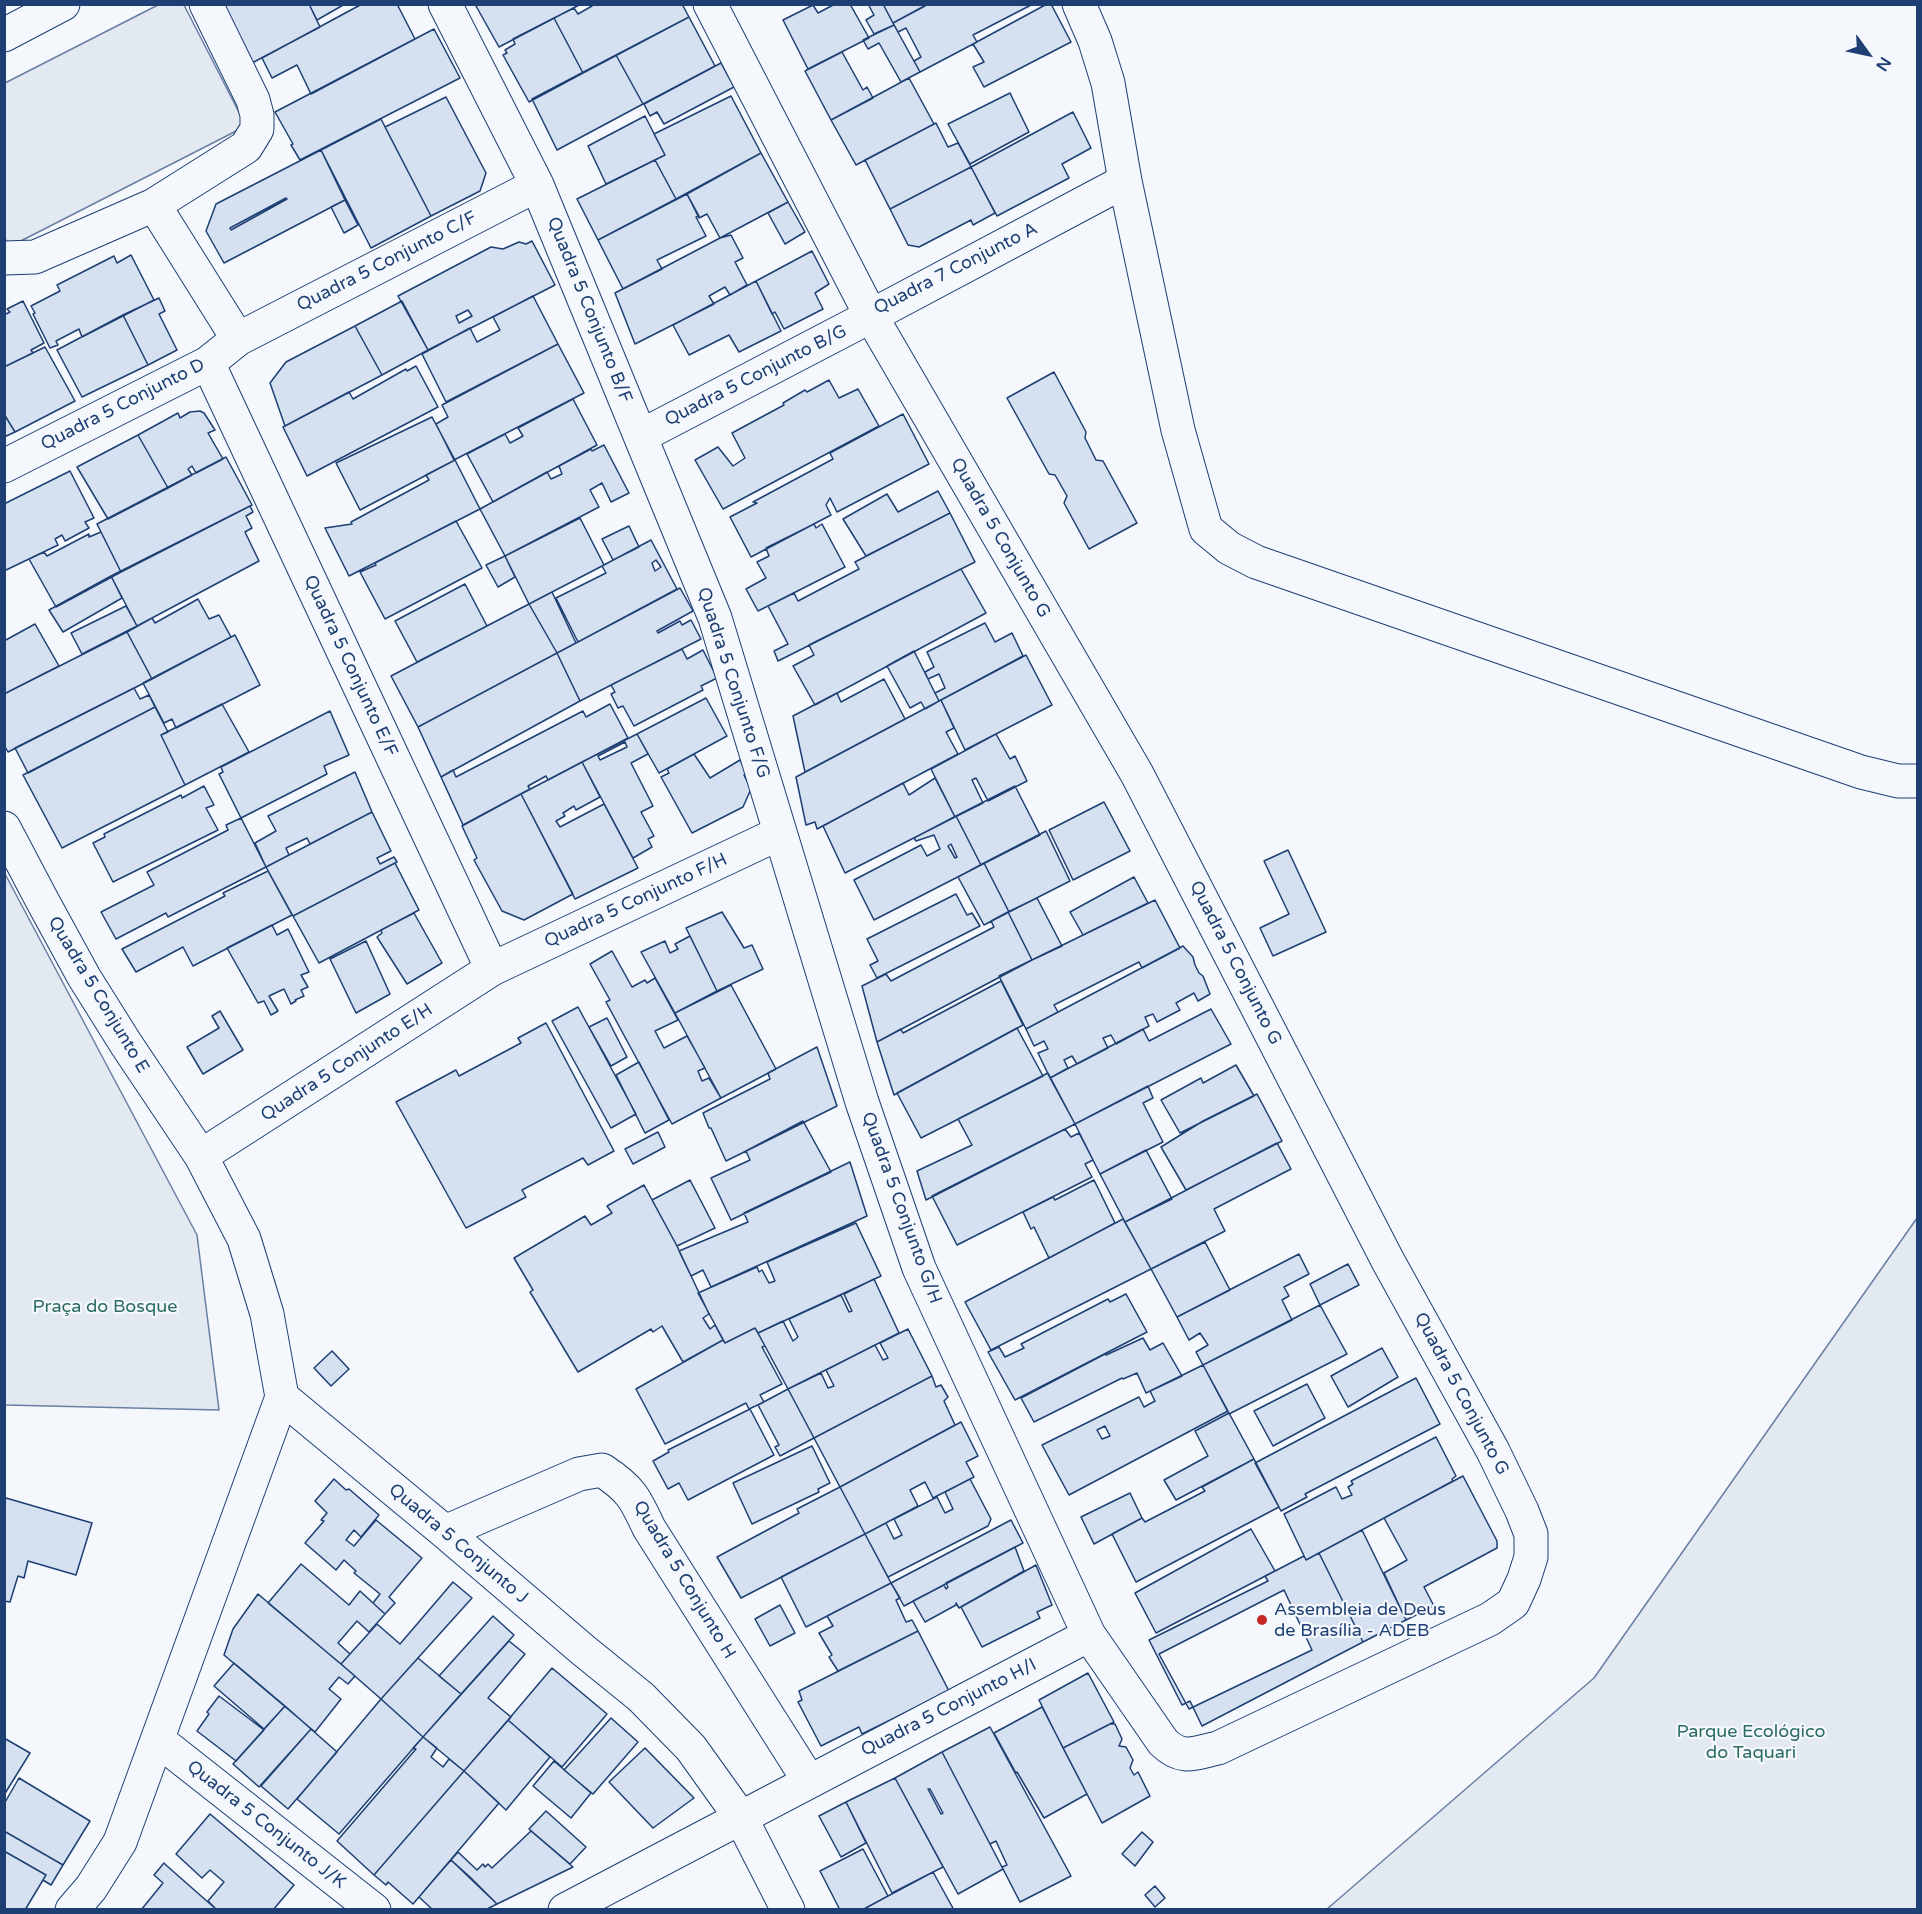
<!DOCTYPE html>
<html>
<head>
<meta charset="utf-8">
<style>
  body { margin:0 }
  #map { position:relative; width:1922px; height:1914px; overflow:hidden; background:#f4f7fb; font-family:"Varela Round",sans-serif }
  canvas { display:block }
  .frame { position:absolute; inset:0; border:6px solid #1d3f73; pointer-events:none }
  .north { position:absolute; left:1838px; top:24px; width:60px; height:60px; -webkit-text-stroke:4px #f4f7fb; paint-order:stroke; rotate:123deg; font-size:16px; font-weight:700; line-height:24px; text-align:center; color:#1d3f73 }
  .north::after { content:''; display:block; margin:auto; width:21px; height:27px; background:#1d3f73; clip-path:polygon(50% 0,100% 100%,50% 72%,0 100%) }
</style>
</head>
<body>
<div id="map">
<canvas width="1922" height="1914"></canvas>
<div class="frame"></div>
<div class="north">N</div>
</div>
<script>
const ctx = document.querySelector('canvas').getContext('2d');
ctx.lineJoin = 'round';
function paint(path, color) { ctx.fillStyle = color; ctx.fill(path, 'evenodd'); }
function strokePath(path, color, width, dash) { ctx.strokeStyle = color; ctx.lineWidth = width; ctx.lineCap = dash ? 'butt' : 'round'; ctx.setLineDash(dash || []); ctx.stroke(path); }
function label(font, color, halo, rows, align = 'center') {
  ctx.font = font + ' "Varela Round",sans-serif'; ctx.lineWidth = 4.5; ctx.setLineDash([]); ctx.textBaseline = 'middle'; ctx.strokeStyle = halo; ctx.fillStyle = color; for (const [text, x, y, turn = 0] of rows) {
    ctx.save(); ctx.translate(x, y); ctx.rotate((+turn || 0) * Math.PI / 180); ctx.textAlign = isNaN(turn) ? turn : align; if (halo) ctx.strokeText(text, 0, 0); ctx.fillText(text, 0, 0); ctx.restore();
  }
}
const green = new Path2D(`
  M158,5H184L246,126L9,247L5,238V83Z
  M4,872L197,1235L219,1410L5,1405Z
  M1917,1218V1909H1327L1594,1678Z`);
paint(green, '#e3e9f0');
strokePath(green, '#687fa3', 1.5);
const building = new Path2D(`
  M220,4H309L320,27L252,63Z
  M309,4H345L317,20Z
  M362,4H397L415,39L311,94L297,65L272,78L262,58Z
  M479,4H581L499,47L476,6Z
  M591,4H682L689,17L583,73L554,18L574,8L578,14L592,6Z
  M835,4H850L869,38L808,69L783,20L813,5L818,13Z
  M868,4H883L894,25L874,34L866,20L874,15Z
  M883,4H925V6L893,23Z
  M928,4H1033L973,35L977,42L920,72L914,61L921,57L906,28L898,32L893,23Z
  M1047,4H1051L1071,42L984,87L973,67L984,62L973,44Z
  M689,17L715,66L643,104L616,55Z
  M554,18L583,73L529,102L503,55L507,53L505,50L515,44L513,39Z
  M894,25L920,72L901,82L879,43L868,49L863,40Z
  M434,29L460,78L300,160L291,145L293,144L275,112Z
  M842,52L863,90L867,87L873,98L831,120L805,71Z
  M616,55L643,104L557,150L532,99Z
  M721,63L734,87L664,124L657,112L650,116L644,104Z
  M909,78L934,124L856,165L831,120Z
  M1010,93L1029,132L970,164L948,124Z
  M731,96L761,153L676,199L655,160L665,155L654,134Z
  M446,97L486,173L480,191L431,216L385,127Z
  M1073,112L1091,148L1062,164L1069,178L997,216L971,167Z
  M645,116L665,155L606,184L588,146Z
  M381,119L431,216L371,248L321,150Z
  M936,123L948,147L958,143L971,167L890,209L865,160Z
  M321,150L345,200L224,263L206,231L216,204ZM286,198L287,199L231,230L230,228Z
  M761,153L788,202L720,238L707,214L699,218L687,194Z
  M655,160L676,199L598,240L577,199Z
  M971,167L995,213L973,225L971,220L919,247L908,245L890,209Z
  M687,194L699,216L696,217L706,236L657,260L662,269L623,289L598,240Z
  M345,200L358,225L344,233L331,207Z
  M788,202L805,232L785,244L768,213Z
  M731,235L743,258L735,262L747,285L730,295L725,287L709,296L714,304L635,344L615,293L720,238Z
  M532,241L555,285L428,350L398,296L491,247L503,249L519,242L526,244ZM468,310L472,316L459,323L456,316Z
  M812,251L829,284L815,293L823,309L784,329L775,312L772,314L756,281Z
  M131,255L154,300L82,337L79,329L56,341L58,345L50,348L33,314L35,313L31,306L60,291L57,285L114,256L117,263Z
  M756,281L781,331L739,352L729,335L689,355L673,325Z
  M533,296L558,344L446,402L422,354L470,328L477,342L500,330L493,317Z
  M159,298L165,311L159,314L177,350L148,365L123,315Z
  M23,301L44,343L31,350L33,353L4,367V315L10,312L7,309Z
  M402,301L428,350L382,375L355,326Z
  M123,315L148,365L82,397L57,350Z
  M355,326L382,375L285,426L270,383L286,362Z
  M558,344L584,393L454,460L436,424L448,417L442,405Z
  M45,347L75,401L15,432L4,414V367Z
  M416,366L438,407L307,476L283,427L349,392L353,399L406,369L407,371Z
  M1054,372L1086,432L1085,438L1096,460L1103,461L1137,523L1089,549L1064,503L1067,496L1055,475L1049,474L1007,398Z
  M829,380L839,398L858,389L879,426L723,509L695,460L718,447L733,466L745,458L732,433L784,405L783,403L805,390L807,392Z
  M573,399L597,445L493,502L467,454L505,434L510,443L523,436L518,428Z
  M200,411L204,413L215,430L208,433L223,459L196,473L192,466L188,469L192,475L168,488L138,435L178,413L180,418L190,412Z
  M4,414L15,432L4,437Z
  M903,414L929,464L837,512L830,498L826,505L831,515L751,557L730,517L757,503L753,502L833,459L830,453Z
  M432,417L455,460L360,510L336,463Z
  M138,435L168,488L108,519L77,467Z
  M604,445L629,493L611,502L602,483L590,490L599,507L505,556L480,509L547,472L551,479L562,474L559,466L591,449L592,451Z
  M226,457L252,505L121,572L97,524Z
  M455,460L480,509L349,576L325,528L352,524L351,522L429,480L426,475Z
  M70,471L94,518L85,522L89,528L65,541L62,535L55,539L58,545L4,571V504Z
  M938,491L950,513L866,556L843,519L887,494L898,512Z
  M250,506L253,512L246,516L252,528L245,532L259,561L137,626L111,576Z
  M950,513L975,562L778,661L774,651L788,644L768,606L794,593L798,601L859,569L855,562Z
  M580,518L604,565L529,604L505,556Z
  M456,521L482,568L385,619L360,572L376,565L375,563Z
  M814,524L816,528L822,524L845,567L758,611L746,589L766,578L757,562L769,556L766,548Z
  M629,526L639,547L613,560L602,539Z
  M101,532L121,572L56,607L29,559L44,552L47,556L89,534V537Z
  M651,540L677,589L578,642L556,598L606,573L602,566ZM656,560L661,567L655,571L652,563Z
  M505,556L515,577L498,587L486,565Z
  M961,569L986,613L815,705L793,666L814,655L809,645Z
  M111,576L122,598L63,632L49,610Z
  M465,584L487,626L417,662L395,621Z
  M680,588L693,611L657,631L658,633L680,621L682,625L691,620L701,639L580,701L557,653Z
  M552,592L576,643L557,653L529,604Z
  M198,599L209,619L219,615L231,637L152,679L127,632L152,618L155,623Z
  M529,604L557,653L418,727L391,676Z
  M126,606L137,626L82,654L71,633Z
  M985,623L995,642L1012,633L1023,656L939,701L935,693L945,688L939,674L928,679L925,672L934,667L927,652Z
  M35,624L59,666L4,694V641Z
  M127,632L152,679L8,752L4,745V694Z
  M235,635L260,685L176,728L172,719L164,723L143,683Z
  M682,649L687,659L703,650L717,678L701,686L703,690L634,726L623,706L618,708L611,694L615,692L611,685Z
  M914,651L939,701L925,709L921,702L910,708L887,666Z
  M557,653L580,701L441,777L418,727Z
  M1026,655L1052,705L965,750L941,700Z
  M884,679L905,719L805,772L793,716L837,693L841,702Z
  M134,688L140,699L149,695L155,707L28,773L15,748Z
  M706,698L727,736L659,773L637,734Z
  M941,700L954,728L946,732L958,754L817,829L815,822L806,825L796,777Z
  M222,704L249,752L185,785L161,735Z
  M610,704L628,738L548,780L546,776L528,786L530,789L463,825L441,777L453,770L456,777L583,711L586,717Z
  M155,707L168,732L161,735L185,785L62,848L23,775Z
  M330,711L349,755L324,766L327,774L241,818L219,774L223,772L221,767Z
  M637,734L648,754L631,763L653,806L641,812L654,836L648,839L652,847L633,858L582,762ZM625,742L627,747L600,760L598,756Z
  M996,734L1010,759L1015,756L1027,781L988,801L976,778L972,780L983,803L955,817L931,769Z
  M694,754L710,778L740,760L747,774L744,775L751,789L743,807L692,833L661,777L669,773L667,769Z
  M582,762L600,797L576,810L574,806L563,813L565,816L556,821L560,827L604,804L638,868L575,899L521,794Z
  M355,772L372,812L310,844L307,838L286,848L289,855L266,867L255,843L276,831L268,816Z
  M935,778L955,817L845,873L823,826L903,783L909,795Z
  M204,786L214,805L206,808L218,830L113,882L93,843L105,837L104,834L181,795L182,798Z
  M1015,786L1040,835L981,865L956,816Z
  M521,794L573,894L524,920L502,911L474,860L477,858L462,826Z
  M1104,802L1130,851L1073,880L1049,830Z
  M372,812L391,851L377,858L380,864L394,857L397,862L293,916L266,867Z
  M956,816L981,865L874,920L854,880L921,845L927,856L940,849L934,835L916,841L914,838ZM951,844L957,857L955,858L948,846Z
  M241,818L266,867L168,917L166,913L116,939L101,912L154,885L147,872L228,830L226,825Z
  M1046,831L1070,881L1009,912L984,863Z
  M1288,850L1326,932L1273,956L1260,928L1289,914L1264,861Z
  M395,863L419,910L319,963L293,916Z
  M984,863L1009,912L984,925L958,877Z
  M268,871L292,915L193,966L183,947L136,972L122,949L225,896L223,893Z
  M1134,877L1148,903L1083,935L1070,912Z
  M956,894L967,915L972,913L980,926L877,978L870,965L878,961L867,939Z
  M1037,898L1062,946L1032,960L1008,912Z
  M1155,900L1180,948L1142,968L1139,962L1054,1005L1058,1012L1026,1029L999,976Z
  M722,912L744,948L752,945L763,969L717,991L686,928Z
  M1008,912L1032,960L877,1042L862,986L886,974L891,981L994,927L991,921Z
  M414,913L442,963L407,984L377,937L382,933L381,930Z
  M272,925L277,935L288,929L309,972L301,975L308,987L301,990L304,996L295,1000L296,1001L291,1004L284,989L269,996L278,1011L271,1015L264,1001L258,1003L227,948Z
  M690,936L717,991L675,1013L641,952L665,941L670,953L678,949L675,944Z
  M366,941L390,994L356,1013L330,959Z
  M1183,946L1193,957L1195,965L1199,973L1203,976L1210,994L1198,1001L1194,993L1176,1003L1180,1010L1157,1022L1153,1014L1145,1017L1149,1026L1116,1044L1111,1035L1103,1038L1108,1048L1077,1064L1072,1056L1064,1060L1068,1068L1050,1078L1038,1053L1048,1049L1044,1041L1034,1046L1026,1029Z
  M612,951L632,987L645,980L647,983L655,978L678,1020L655,1031L664,1048L687,1036L705,1068L698,1071L702,1081L709,1078L721,1098L672,1124L606,1002L610,1000L590,964Z
  M1001,981L1023,1025L894,1095L877,1042L901,1029L903,1033Z
  M731,985L776,1069L721,1098L675,1013Z
  M578,1007L636,1114L611,1128L552,1021Z
  M1211,1009L1231,1044L1075,1124L1050,1078L1143,1029L1149,1041Z
  M220,1011L243,1050L203,1074L187,1047L219,1028L212,1016Z
  M607,1018L627,1057L611,1066L589,1027Z
  M546,1023L614,1151L588,1165L583,1158L522,1190L526,1197L466,1228L396,1102L456,1070L459,1076L521,1043L518,1038Z
  M1017,1028L1043,1076L921,1138L897,1093Z
  M817,1047L837,1106L726,1161L711,1128H709L703,1113L770,1079L768,1073Z
  M639,1062L669,1120L645,1133L616,1075Z
  M1236,1065L1254,1096L1180,1133L1161,1100L1201,1078L1203,1083Z
  M1048,1073L1075,1124L926,1200L917,1171L972,1145L958,1119Z
  M1148,1086L1153,1098L1143,1103L1163,1142L1100,1174L1075,1124Z
  M1257,1094L1282,1141L1186,1190L1161,1147L1203,1121Z
  M803,1121L831,1172L731,1220L711,1178L750,1160L746,1151Z
  M1065,1129L1071,1137L1079,1133L1093,1160L1085,1164L1092,1177L957,1245L932,1196Z
  M658,1132L665,1147L633,1164L625,1149Z
  M1277,1143L1291,1169L1214,1209L1225,1231L1151,1269L1125,1222Z
  M1146,1150L1172,1199L1125,1222L1100,1174Z
  M850,1162L867,1216L711,1287L703,1270L691,1276L679,1251L748,1222L744,1213Z
  M690,1180L715,1228L677,1246L652,1200Z
  M1094,1180L1115,1223L1049,1258L1034,1227L1031,1229L1023,1212L1053,1197L1055,1200Z
  M644,1185L677,1246L709,1314L703,1318L710,1329L715,1325L723,1340L683,1362L662,1326L653,1332L651,1329L578,1372L530,1292L533,1290L514,1258L585,1216L591,1225L612,1213L607,1206Z
  M1123,1219L1151,1269L991,1350L965,1302Z
  M856,1223L881,1276L758,1333L755,1328L725,1343L698,1293L757,1267L759,1272L762,1270L769,1283L775,1281L767,1262Z
  M1205,1242L1230,1290L1177,1317L1151,1269Z
  M1299,1254L1309,1274L1284,1287L1289,1296L1282,1300L1292,1320L1203,1365L1196,1352L1208,1345L1200,1333L1189,1340L1177,1317Z
  M1348,1264L1359,1285L1320,1305L1310,1284Z
  M874,1279L899,1333L788,1389L758,1333L783,1321L793,1341L798,1337L789,1319L841,1295L849,1312L852,1311L844,1294Z
  M1126,1294L1147,1332L1015,1400L988,1352L999,1347L1005,1357L1024,1348L1021,1344L1108,1299L1110,1302Z
  M1320,1305L1347,1354L1229,1414L1203,1365Z
  M755,1328L765,1346L762,1347L782,1384L760,1395L764,1402L749,1409L746,1403L665,1444L636,1389L723,1340L725,1343Z
  M908,1329L932,1376L814,1438L788,1389L821,1373L828,1388L834,1386L826,1370L875,1345L883,1360L888,1358L880,1343Z
  M1143,1338L1150,1350L1163,1343L1182,1376L1146,1393L1137,1373L1123,1379L1122,1378L1034,1422L1021,1398L1105,1354L1106,1355Z
  M1382,1348L1398,1377L1348,1407L1331,1376Z
  M332,1351L349,1369L331,1386L314,1368Z
  M1203,1365L1228,1411L1069,1495L1042,1445L1139,1397L1144,1407L1155,1401L1150,1391ZM1105,1426L1110,1436L1102,1439L1097,1430Z
  M932,1376L936,1387L941,1385L948,1397L944,1401L955,1425L840,1487L814,1438Z
  M1416,1378L1440,1424L1305,1494L1307,1497L1281,1511L1255,1463Z
  M1307,1384L1325,1418L1273,1446L1254,1411Z
  M788,1389L814,1438L780,1456L775,1447L779,1445L758,1405Z
  M750,1409L774,1455L688,1500L679,1483L668,1489L653,1461L669,1452L668,1450Z
  M1229,1413L1254,1459L1176,1500L1164,1480L1208,1456L1195,1431Z
  M961,1422L978,1456L966,1462L974,1477L933,1498L925,1482L910,1490L918,1506L865,1534L840,1487Z
  M1436,1437L1456,1476L1452,1479L1453,1481L1306,1560L1284,1514L1336,1487L1342,1499L1352,1495L1348,1487L1353,1484L1351,1481Z
  M812,1446L830,1483L818,1489L819,1492L752,1524L733,1483Z
  M1254,1459L1279,1507L1136,1582L1112,1534L1142,1518L1145,1522L1205,1491L1202,1487Z
  M1463,1476L1497,1541V1548L1424,1587L1434,1606L1406,1620L1384,1573L1407,1560L1384,1518Z
  M334,1479L346,1490L349,1489L379,1515L361,1537L354,1530L346,1540L354,1546L376,1520L422,1558L389,1597L395,1603L385,1614L373,1603L380,1594L354,1573L356,1571L344,1560L336,1570L305,1543L324,1521L321,1520L327,1513L315,1501Z
  M970,1479L991,1519L988,1526L888,1577L865,1534L886,1523L894,1539L902,1535L894,1519L937,1497L945,1513L953,1509L945,1492Z
  M840,1487L865,1534L741,1598L717,1557L799,1513L797,1509Z
  M1130,1493L1142,1518L1094,1544L1081,1517Z
  M6,1498L92,1523L76,1575L28,1561L24,1578L18,1576L10,1602L4,1601V1505Z
  M1011,1520L1023,1543L904,1606L891,1583Z
  M1251,1529L1275,1571L1156,1633L1135,1593Z
  M1362,1530L1406,1620L1363,1642L1319,1553Z
  M865,1534L891,1583L806,1627L781,1577Z
  M1015,1547L1024,1571L959,1608L956,1603V1605L925,1622L913,1601L944,1585L946,1589L948,1587L946,1583Z
  M1319,1553L1363,1642L1202,1726L1190,1701L1182,1705L1149,1640L1268,1581L1265,1576L1275,1571L1304,1556L1306,1560Z
  M301,1564L349,1605L360,1591L385,1614L369,1632L357,1621L338,1643L350,1654L341,1664L268,1603Z
  M1036,1565L1052,1605L1037,1612L1040,1618L982,1647L961,1607Z
  M453,1582L472,1598L381,1699L341,1664L377,1624L400,1644Z
  M891,1583L900,1598L896,1600L906,1622L912,1620L918,1631L838,1671L829,1657L832,1655L819,1633L833,1626L827,1616Z
  M1284,1590L1312,1650L1189,1709L1159,1654Z
  M258,1594L355,1676L348,1684L339,1677L329,1689L341,1699L315,1732L224,1655L233,1629Z
  M780,1605L795,1633L770,1646L755,1619Z
  M493,1616L514,1635L461,1694L439,1676Z
  M918,1631L949,1691L862,1734L859,1727L821,1746L798,1702L802,1700L799,1691Z
  M509,1641L525,1654L488,1698L511,1717L464,1771L423,1737Z
  M418,1658L461,1694L423,1737L381,1699Z
  M234,1663L285,1706L264,1729L214,1686Z
  M552,1668L607,1714L562,1767L508,1720Z
  M1088,1673L1114,1722L1063,1748L1039,1700Z
  M219,1696L264,1730L236,1761L197,1731L209,1714L207,1712Z
  M381,1699L423,1737L339,1834L297,1799Z
  M285,1706L311,1729L259,1787L233,1764Z
  M1042,1707L1087,1794L1044,1818L1017,1772L1016,1773L994,1733Z
  M611,1718L638,1742L593,1794L564,1770Z
  M508,1720L550,1757L506,1810L464,1771Z
  M1110,1724H1115L1122,1739L1119,1746L1126,1747L1133,1760L1130,1768L1134,1775L1138,1772L1150,1796L1102,1823L1063,1748Z
  M990,1727L1071,1876L1020,1902L1002,1867L1007,1865L996,1841L990,1844L942,1752Z
  M311,1729L337,1752L288,1809L261,1786Z
  M423,1737L437,1748L431,1757L443,1767L449,1759L464,1771L374,1875L337,1841L416,1749L413,1748Z
  M4,1738L30,1753L4,1795Z
  M645,1748L694,1798L653,1828L609,1782Z
  M942,1752L1003,1869L958,1894L895,1778ZM928,1789H930L943,1813L941,1814Z
  M554,1761L591,1793L571,1818L533,1786Z
  M464,1771L499,1803L413,1904L388,1882L386,1885L374,1875Z
  M19,1778L90,1821L63,1865L4,1831V1804Z
  M895,1778L943,1867L892,1893L846,1802Z
  M846,1802L866,1843L841,1857L819,1816Z
  M546,1811L586,1847L570,1864L529,1829Z
  M210,1814L294,1885L273,1910H217L208,1901L224,1882L210,1870L202,1878L176,1854Z
  M4,1831L63,1865L51,1885L43,1880L46,1875L4,1851Z
  M531,1831L573,1867L497,1904L451,1860L458,1852L477,1870L483,1864L485,1867L488,1864L492,1868Z
  M1142,1832L1153,1842L1135,1866L1122,1854Z
  M863,1849L888,1896L862,1910H840L820,1871Z
  M4,1851L46,1875L25,1910H4Z
  M451,1860L470,1877L497,1904L485,1910H433L419,1897Z
  M164,1863L167,1866L217,1910H141L163,1883L154,1875Z
  M933,1872L954,1910H862L888,1896Z
  M1155,1886L1165,1898L1155,1907L1145,1895Z`);
paint(building, '#d5e0f0');
strokePath(building, '#1d3f73', 1.5);
const street = new Path2D(`
  M445,4L537,185L715,618L862,1102L919,1268L1089,1635L1163,1742C1182,1761 1195,1753 1218,1748L1490,1619L1513,1603L1524,1579L1531,1557V1534L1522,1511L1493,1451L1388,1261L1137,774L871,316L710,4
  M1079,4L1095,41L1108,83L1125,181L1178,430L1206,529L1229,548L1256,562L1861,772L1898,781H1918
  M4,35L63,4
  M154,205L238,339
  M4,258L35,257L154,205L246,147L257,129V115L253,100L206,4
  M208,363L492,969
  M641,436L871,316L1125,181
  M4,466L208,363L238,339L537,185
  M4,828L43,902L84,977L126,1044L201,1156L244,1239L267,1314L282,1397
  M201,1156L492,969L780,833
  M282,1397L445,1532L583,1650L641,1697L691,1748L741,1818L788,1910
  M445,1532L579,1474L602,1470C631,1489 635,1498 649,1528L809,1781
  M158,1740L374,1910
  M72,1910L91,1888L120,1842L282,1397
  M565,1910L1089,1635`);
strokePath(street, '#1d3f73', 35);
strokePath(street, '#f4f7fb', 33);
for (const [x, y, r, color] of [
  [1262,1620,6,"#c62828"]
]) { const dot = new Path2D(); dot.arc(x, y, r, 0, 2 * Math.PI); ctx.fillStyle = color; ctx.fill(dot); strokePath(dot, '#f4f7fb', 2); }
label('18px', '#1d3f73', '#f4f7fb', [
  ["Quadra 5 Conjunto C/F",387,262,-27],
  ["Quadra 7 Conjunto A",956,269,-27],
  ["Quadra 5 Conjunto B/F",589,310,68],
  ["Quadra 5 Conjunto B/G",756,376,-27],
  ["Quadra 5 Conjunto D",123,405,-27],
  ["Quadra 5 Conjunto G",1000,538,60],
  ["Quadra 5 Conjunto E/F",350,666,65],
  ["Quadra 5 Conjunto F/G",733,683,72],
  ["Quadra 5 Conjunto F/H",636,901,-25],
  ["Quadra 5 Conjunto G",1235,963,63],
  ["Quadra 5 Conjunto E",98,995,59],
  ["Quadra 5 Conjunto E/H",347,1063,-33],
  ["Quadra 5 Conjunto G/H",901,1208,70],
  ["Quadra 5 Conjunto G",1461,1394,62],
  ["Quadra 5 Conjunto J",458,1544,40],
  ["Quadra 5 Conjunto H",684,1580,59],
  ["Quadra 5 Conjunto H/I",949,1708,-27],
  ["Quadra 5 Conjunto J/K",266,1825,38]
]);
label('18px', '#2c6c60', '#f4f7fb', [
  ["Praça do Bosque",105,1307],
  ["Parque Ecológico",1751,1732],
  ["do Taquari",1751,1753]
]);
label('18px', '#1d3f73', '#f4f7fb', [
  ["Assembleia de Deus",1274,1610],
  ["de Brasília - ADEB",1274,1631]
], 'left');
</script>
</body>
</html>
